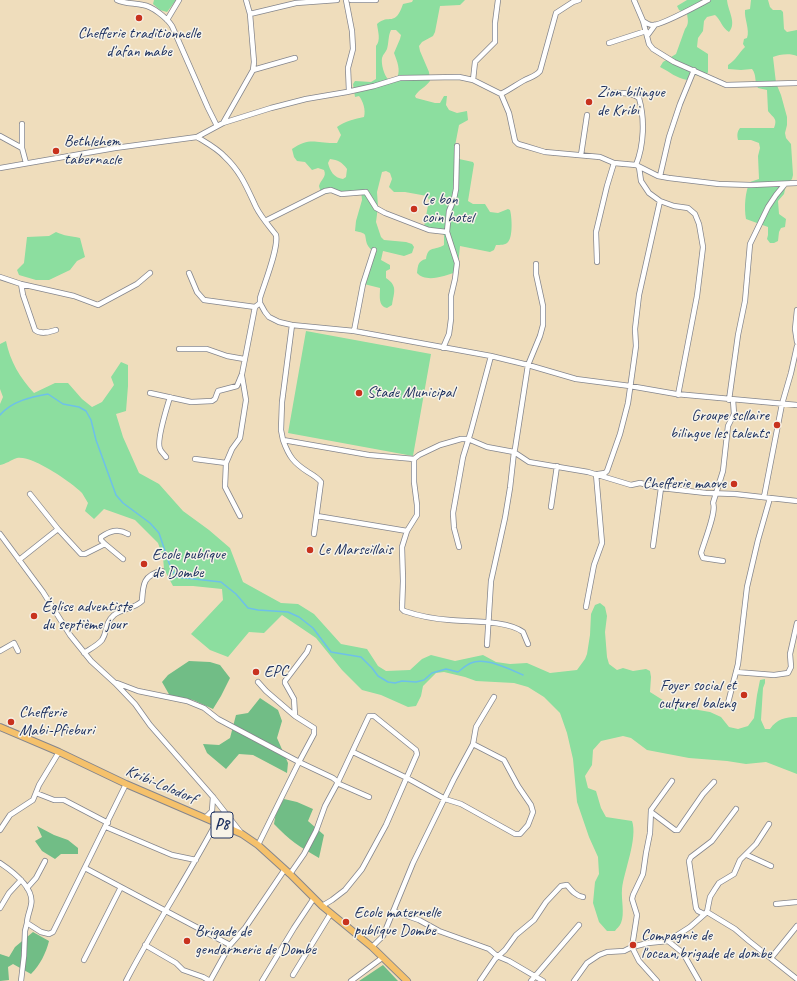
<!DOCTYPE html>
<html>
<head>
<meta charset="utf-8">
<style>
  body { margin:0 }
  canvas { display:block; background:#efddbc }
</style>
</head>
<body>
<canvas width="797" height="981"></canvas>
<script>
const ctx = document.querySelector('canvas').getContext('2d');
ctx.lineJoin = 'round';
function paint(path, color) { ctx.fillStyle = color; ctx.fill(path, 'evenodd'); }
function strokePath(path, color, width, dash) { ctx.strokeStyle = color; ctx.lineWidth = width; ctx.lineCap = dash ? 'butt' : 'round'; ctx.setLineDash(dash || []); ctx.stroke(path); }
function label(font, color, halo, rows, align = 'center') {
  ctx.font = font + ' Caveat,sans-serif'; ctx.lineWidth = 3; ctx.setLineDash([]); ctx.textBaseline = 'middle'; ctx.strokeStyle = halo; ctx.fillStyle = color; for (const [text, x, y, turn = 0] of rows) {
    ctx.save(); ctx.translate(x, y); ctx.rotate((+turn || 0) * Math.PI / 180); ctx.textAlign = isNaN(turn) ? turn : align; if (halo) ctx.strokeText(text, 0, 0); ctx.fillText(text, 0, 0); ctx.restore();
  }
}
paint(new Path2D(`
  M154,0H176L167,12L160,10L153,4Z
  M413,0H465L460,5L440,6L435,32L433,36L422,42L419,46L420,51L429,72L430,81C425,88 419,89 415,96L416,98L435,103H440L444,96H447L446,105L449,110L457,113L467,111L468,120L459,125L455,146L459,159L473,162L474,164L468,201L473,204H485L490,212L498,213L508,209L510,210C512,217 513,237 508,242C506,245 500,245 496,245L494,250L490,252L460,246L458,266L456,272C445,276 426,283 417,273C418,265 418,261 426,259C428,245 435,251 444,245V235L437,230L424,227L429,200L427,196L405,192H394L389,187L392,179L390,173L386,171L382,172L377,192L378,207L376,222L381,237L384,240L406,242L412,244L414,247L412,253L404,256L383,251L381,260L390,265V269L386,271V278C398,286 394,292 392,305L387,308C378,306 380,296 380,288L364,284L373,252C371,249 368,247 367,244C364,233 368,234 355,231L356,221L362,200L361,190L341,193L333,192L325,194L321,193L319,186C321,179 327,177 324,170L318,168L312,170L305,162L297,161L294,157L292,149C311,136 316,144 337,143L341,135L337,127C345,121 355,119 364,117C366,110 363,101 359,96L355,97L353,84L355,81L371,82L376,79V46C381,40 378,32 377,24C389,13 395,28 403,4L412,2ZM391,30H396L401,35L400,39L394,53C397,61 401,70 397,78L388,79C384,75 381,64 382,58C383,54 386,52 387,49C389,42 388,36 391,30ZM330,159C338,160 342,162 347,169L346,177L343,179C334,178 330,171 328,163Z
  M687,0H727C728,11 737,23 729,32C722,28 721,20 715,15L707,17L704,21L703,31L698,38L697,47L708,54V72L706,76L694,75L687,80C676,78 670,72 660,67L663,62L676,54L685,29C689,24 688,20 687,14L679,10L677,6Z
  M751,0H768L770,7L773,10H781L783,12L784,29L787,32L797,30V56C791,53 779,54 773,57L776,83L781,95L787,117V125L785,133L786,138L791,144L793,175L792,179L786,185L784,194L778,201L779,214L786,219L785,227L781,228L779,232L778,241L774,243H770L767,239L768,235V227L746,219C744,208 745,191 750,182L759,179L758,156L760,148L759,143L751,140H738C737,135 737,132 740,128H774C778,118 773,118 768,111L767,90L758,88C754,82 757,75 752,69L741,70L728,69V65C736,60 738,54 745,47L743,44L744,39L747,38C750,30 744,18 745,10L750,9Z
  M56,232C64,236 71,236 80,238L85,257L77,261L70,270L49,280H36L19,275L17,270L24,263L27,237L49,236Z
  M306,331L431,354L413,456L288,433Z
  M6,341C10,361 20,378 34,393L55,383H68L82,399L92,407L102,402L114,385L111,377L121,362L128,365V386L126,411L116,414L123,437L139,473L159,484L183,511L209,530L230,548L243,582L281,603L298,604L314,614L341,644L367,649L378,666L386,671L410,670L422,659L431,655L455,661L483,655L496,662L510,664L527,663L550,673L577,670L585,659L587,654L590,635L591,614L595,605L600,603L605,607L607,616L605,632L607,657L609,664L617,670L623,668L633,671L646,669L650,671L651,677L650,692L669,704L681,707L710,712L721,717L729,727L738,729L748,726L754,718L757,695L760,680L765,679V683L763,688L761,720L765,729H770C777,719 785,717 797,717V774L766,762L746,764L727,761L689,758L647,750L631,738L623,736L601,741L593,750L592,765L585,776L588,788L596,791L601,808L606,817L632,821C638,838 624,871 622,889C621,899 625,914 621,923C620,926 616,929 615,931H607L599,922L593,903L595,882L599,874L598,857L589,837L577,802L573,759L567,733L560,713L544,697L528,687L514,683L476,681L465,677L444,672L436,673L423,686L421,696L416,706L408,707L381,695L362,690L342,670L316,638L282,615L264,633L249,632L228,657L210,650L191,634L223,600L222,589L193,586H173L164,569L163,557L158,543L135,520L104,509L94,519L85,511L88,503C86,500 84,496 82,493C71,482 32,455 17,458C11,460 6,464 0,465V404L3,397L0,389V344Z`), '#8cde9f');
paint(new Path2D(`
  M189,661L210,662L220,665L230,678L221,696L213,709L193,700L170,696L162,682L168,675Z
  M260,698L278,710L282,721L277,738L288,763L287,773L253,755L239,754L226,769L207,753L203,744L219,745L230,738L236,715L248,713Z
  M284,799L297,802L313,809L308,821L324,835L319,858C300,847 289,840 274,824L276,812Z
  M37,826L54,835L68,840L78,848V854H61L55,859L42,851L35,841L42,837Z
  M33,932L49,941C46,953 40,965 31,974L13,964L8,967L9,980L0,981V954L9,957L15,947Z
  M383,965L398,981H359Z`), '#71bd86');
strokePath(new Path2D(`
  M0,415C12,401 31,397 48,394L63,404L79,407L86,411L91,420L96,440L116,495L123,503L150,523L159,533L169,563L176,577L221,582L236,594L248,608L258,610L288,612L299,617L313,628L331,652L361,657L372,668L378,676L388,682L395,683L402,681L416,682L424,680L432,673L446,669L458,672C462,669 466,665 471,663C485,657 510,669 523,675`), '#6ec0e9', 1.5);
const minor = new Path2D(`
  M117,0C125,4 134,3 143,5C152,6 167,18 172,26L208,108L217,126
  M246,0L250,14
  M346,0L352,31L353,49L348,68L349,91
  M351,0H376
  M634,0L643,21L649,44L653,49L674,62L726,85L797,83
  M167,20L179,0
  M643,21C646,23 649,25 652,25C661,26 698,5 708,0
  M647,36L655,25
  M609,43L646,31
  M253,70L295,58
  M473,80L475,62L495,42V23L498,0
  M604,93C615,93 630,91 639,98C645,119 644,145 636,165
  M501,94C509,90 516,85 523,81C530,77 535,77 540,71L556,13L573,2L579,0
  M223,123L253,70L254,62L250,14L296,3L337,0
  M0,136L22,148L26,163
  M197,137C207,143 218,149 225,157C241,172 247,188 256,207C261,217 269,226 276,235C279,248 264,284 260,298V303L265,312L269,317L279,322L292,325L354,331L491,356L528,365L576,379L630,386L676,394L797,405
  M22,148V124
  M581,155L587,115
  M639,167L641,181L649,193L660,201L674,206L688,208L695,214L699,224L703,247L697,296L678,395
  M0,168L115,148L197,137L223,123L271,108L306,99L347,92L374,86L400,78L459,77L473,80L501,94L509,113L515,141L518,144L525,146L545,152L600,157L614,163L636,165L658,176L669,178L719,184L751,185L797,183
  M660,176L669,137L680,104L694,70
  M265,221L325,191L331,190L341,194L366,192L376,208L385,213L429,230L447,232
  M597,262L596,232L607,186L614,163
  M189,273L197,292L204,300L255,307
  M0,277L21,284L74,296L98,305L137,284L150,273
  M21,284L23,295L35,330C41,335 50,332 56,330
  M797,310L795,329L797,342
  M292,325L282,402L281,430L283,440L369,455L414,459L419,455L440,445L461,439H468L487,447L514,452L529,462L588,472L631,485L640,483L661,488L706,493L735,494L797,501
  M354,331L363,284L374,250
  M443,348L449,334L451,319V296L455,279L457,263L447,232L449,211L454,199L456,189L457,146
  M179,349H207L227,356L244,359
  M150,393L191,402L212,401L215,399L218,391L237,386L242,374L255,307L260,303
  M729,400L738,335L745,301L750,244L768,207L776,195L785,184
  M283,440C289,457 294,463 308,472C313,475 318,478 321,482L314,534
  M166,457C164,454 161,452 160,449C156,441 167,407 170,397
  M195,459L226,463L232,449L240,438L246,400L242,376
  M414,459V482L417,505V515L407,531L402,547L403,581L402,609L404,611C419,616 434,619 450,620C470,622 507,620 523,632L528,644
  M226,463L225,487L240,516
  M598,474L605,473L607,471L620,434L628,403L636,346L635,329L639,295L660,201
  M30,494L58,529
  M764,497L782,404L791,373L797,346
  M551,507L557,466
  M317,516L407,531
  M0,534L43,592L70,635L91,661L115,683L135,704L150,725L213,797L242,834
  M105,544L101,540V537C110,531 118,528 128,534
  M653,546L661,488
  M459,547L454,528L453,513L463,457L471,431L491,356
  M19,560L58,529L81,554H85L105,544L123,559
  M723,561L703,558L701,553C704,542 717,511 713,503L723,471L728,426L734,414L733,400
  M586,607L594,565L602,543L596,474
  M487,645L491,581L505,518L510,488L514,452L515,449L528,365L540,336L543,325V306L536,274V264
  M0,651L14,643L18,651
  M84,653C90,649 98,645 102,640C108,631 104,624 114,615C123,608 134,609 142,601C143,585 143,575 162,571
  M736,672L774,675L788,673L791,667L790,654L797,623
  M258,682L266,691L295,716
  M117,683L138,691L187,701L204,708L218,719L299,762L333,778L338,782
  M728,703L738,664L747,587L758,540L770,498
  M353,752L407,778L445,799L461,804L515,834H520L528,825L533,812L531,805L518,786L504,760L473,744
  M337,783L369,797
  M36,793L54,800H64L108,823
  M651,812L675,830H678L703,794L714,782
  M205,818L212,811L213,797
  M106,827L172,855L196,860
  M0,830L10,815L33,800L39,785L59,752
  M258,845L299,762L314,734V728L295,716L294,699L285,683V681L307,652L309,647
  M747,855L771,866
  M0,863C12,871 35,888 31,905C30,911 27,917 27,923
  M85,868L230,945
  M290,874L304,854L316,831L325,806L338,782L369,716H374L416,750L417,754L386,825L362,869L345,890L332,900L322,906
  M27,888L36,878L45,861
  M776,904L797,902
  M0,908L9,893L21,880
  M393,911L419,920L439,931L489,949L497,956L509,961L543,981
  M707,912L735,929L749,941L797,979
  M704,914L698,911L696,908L689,861L691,857L712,841L736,809
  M668,941L683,953L699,981
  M145,945L176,963L183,970L203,977L210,981
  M372,947L383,936L413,863L454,779L473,744L476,727L494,697
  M771,958L797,926
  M84,960L121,887
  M293,975L331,913
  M21,981L24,956L25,931L27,923L41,932L49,934L53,932L126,784
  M126,981C154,927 188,876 216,823
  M210,981L230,945L245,928L285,869
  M262,981L294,928L314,898
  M351,981L382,958
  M480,981L495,959L505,950L516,935L534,920L546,902L561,886L567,885C572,891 576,896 583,897
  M531,981L579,925
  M574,981L587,963L599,955L607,952L624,951L632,947L648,943L668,941L690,927L707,912L710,897L715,889L719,883L734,874L740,860L756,844L769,824
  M657,981L639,961L632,947L637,915L632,899L633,895L643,874L646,853L650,833L651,810L672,781`);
const major = new Path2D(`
  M0,727L59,752L126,784L242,834L258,845L290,874L322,906L372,947L407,981`);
strokePath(minor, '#85868d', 6);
strokePath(major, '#85868d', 8);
strokePath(minor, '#fff', 4.5);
strokePath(major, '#f5c16b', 6);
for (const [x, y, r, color] of [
  [139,18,4,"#c8321e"],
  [589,102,4,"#c8321e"],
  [56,151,4,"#c8321e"],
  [414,209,4,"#c8321e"],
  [359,393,4,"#c8321e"],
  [777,425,4,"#c8321e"],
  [734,484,4,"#c8321e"],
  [310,550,4,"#c8321e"],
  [144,564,4,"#c8321e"],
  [34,616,4,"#c8321e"],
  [256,672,4,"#c8321e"],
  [744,695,4,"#c8321e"],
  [11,722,4,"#c8321e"],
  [346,922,4,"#c8321e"],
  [187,941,4,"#c8321e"],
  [633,945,4,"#c8321e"]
]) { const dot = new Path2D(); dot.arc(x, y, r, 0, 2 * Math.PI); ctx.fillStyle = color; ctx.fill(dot); strokePath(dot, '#f7f3e8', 1.5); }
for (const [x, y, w] of [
  [222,825,22]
]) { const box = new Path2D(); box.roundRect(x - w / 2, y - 13, w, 26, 3); ctx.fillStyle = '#f7f3e8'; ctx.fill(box); strokePath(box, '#1b2f5e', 1); }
label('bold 15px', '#1b2f5e', null, [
  ["P8",222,825]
]);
label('16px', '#1b2f5e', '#f7f3e8', [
  ["Chefferie traditionnelle",139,34,"center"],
  ["d'afan mabe",139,52,"center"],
  ["Zion bilingue",597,93],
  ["de Kribi",597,111],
  ["Bethlehem",64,142],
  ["tabernacle",64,160],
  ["Le bon",422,200],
  ["coin hotel",422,218],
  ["Stade Municipal",367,393],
  ["Groupe scllaire",769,416,"right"],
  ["bilingue les talents",769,434,"right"],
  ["Chefferie maove",726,484,"right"],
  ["Le Marseillais",318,550],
  ["Ecole publique",152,555],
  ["de Dombe",152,573],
  ["Église adventiste",42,607],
  ["du septième jour",42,625],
  ["EPC",264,672],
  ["Foyer social et",736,686,"right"],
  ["culturel baleng",736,704,"right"],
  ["Chefferie",19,713],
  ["Mabi-Pfieburi",19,731],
  ["Ecole maternelle",354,913],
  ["publique Dombe",354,931],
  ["Brigade de",195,932],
  ["gendarmerie de Dombe",195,950],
  ["Compagnie de",641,936],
  ["l'ocean,brigade de dombe",641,954]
], 'left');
label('16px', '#1b2f5e', '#f7f3e8', [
  ["Kribi-Lolodorf",161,785,23]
]);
</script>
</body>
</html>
